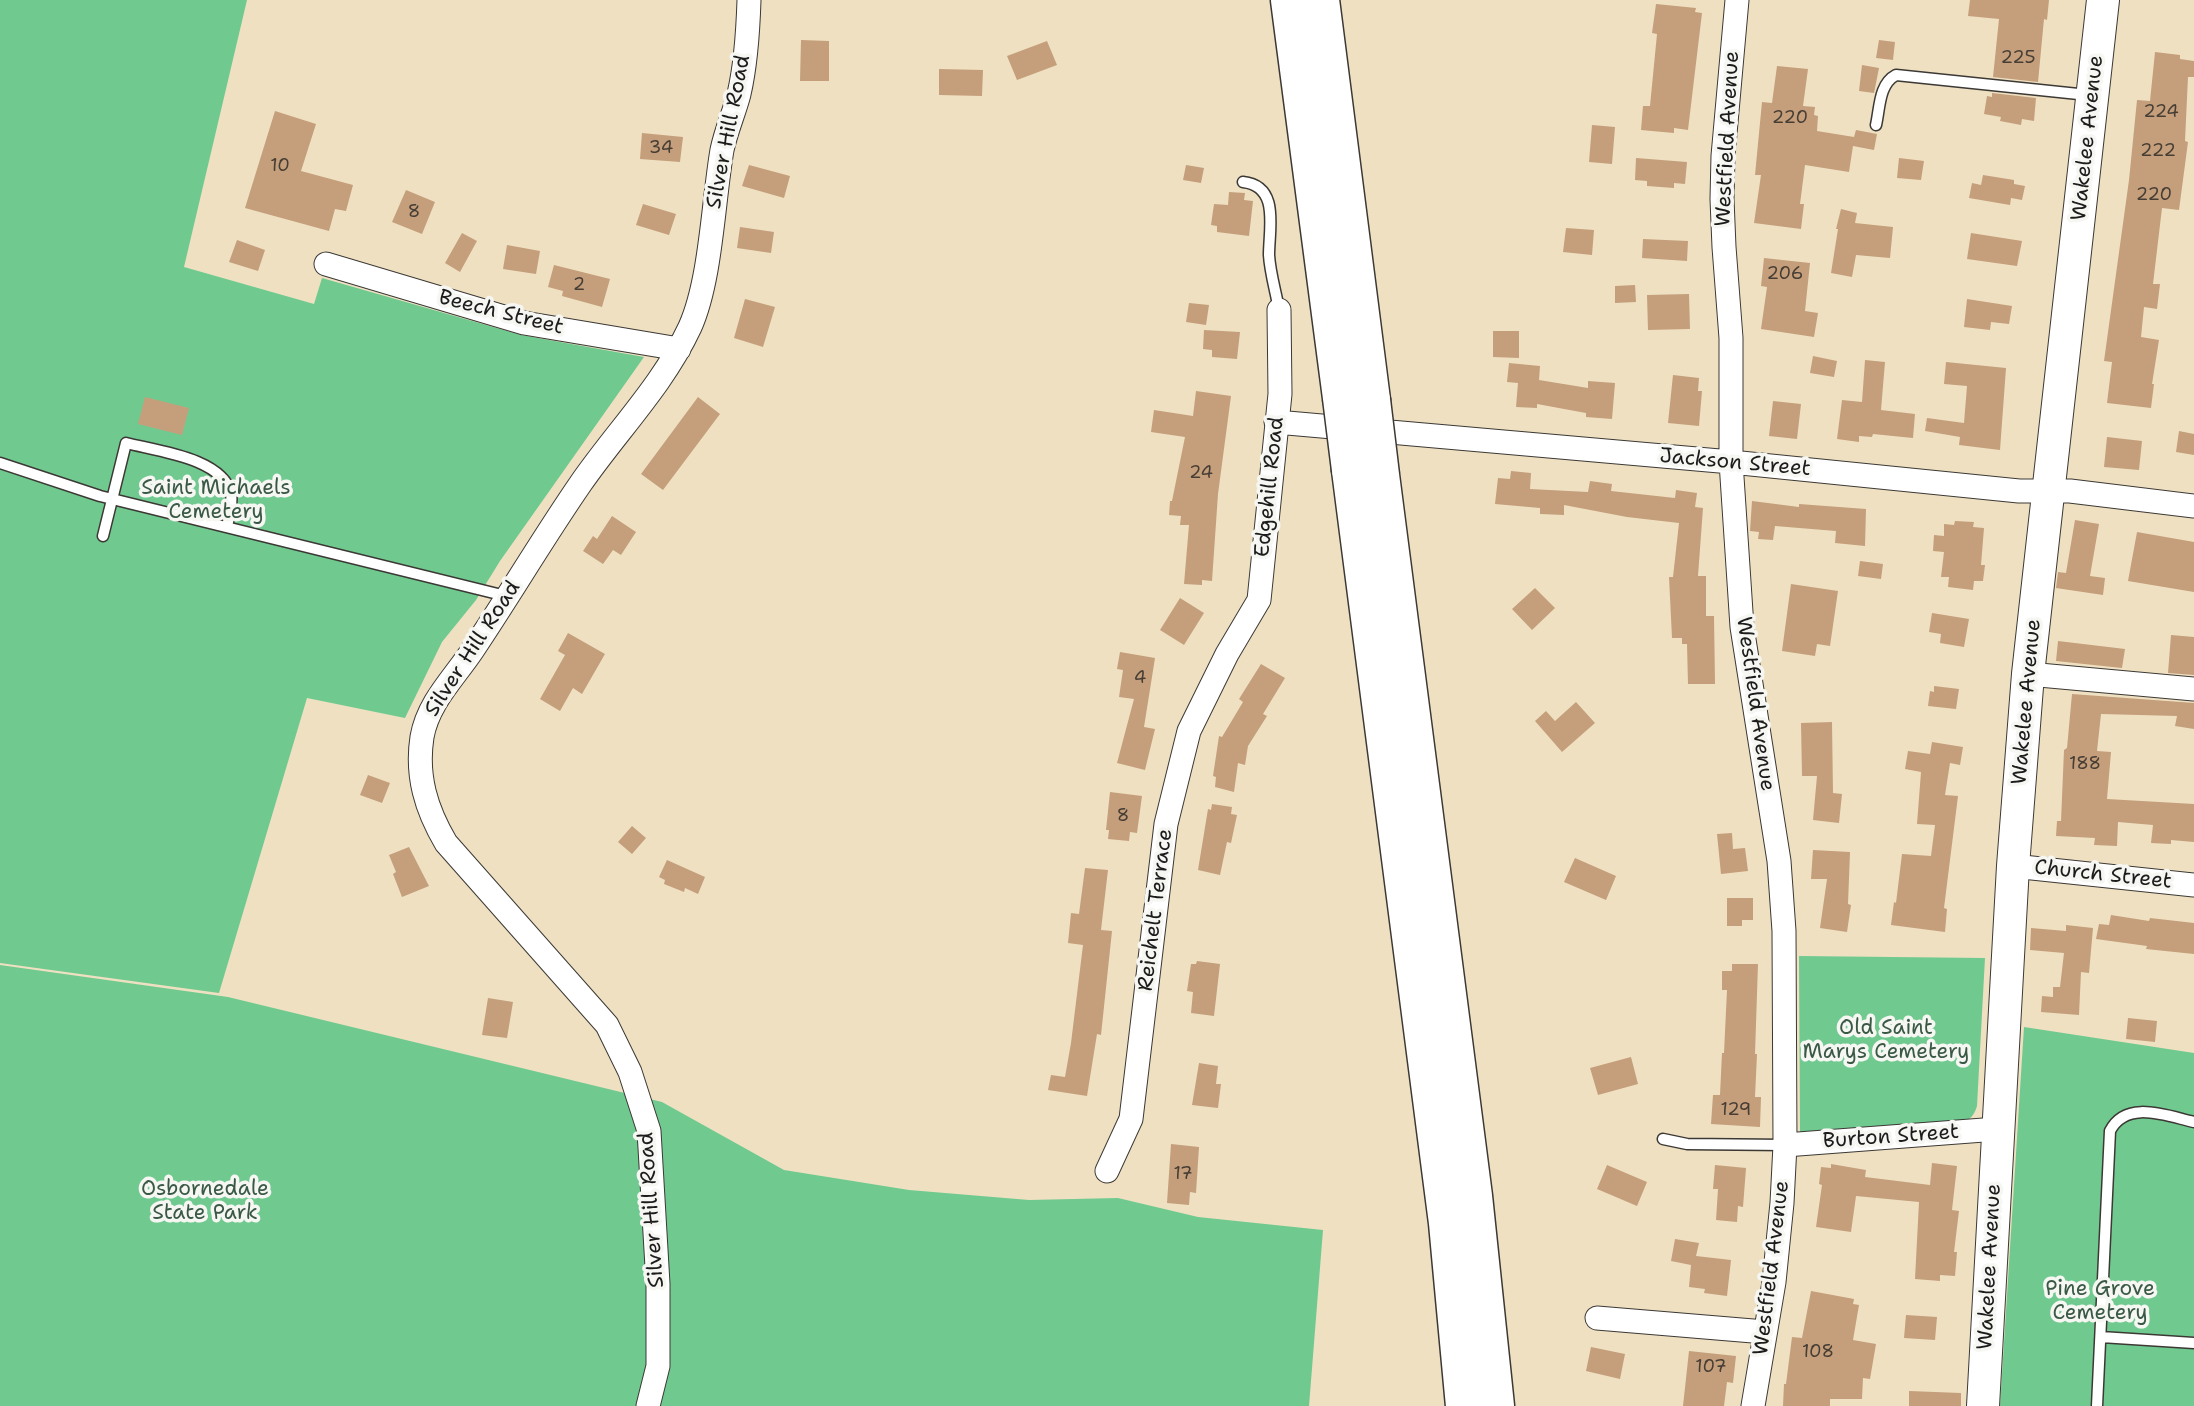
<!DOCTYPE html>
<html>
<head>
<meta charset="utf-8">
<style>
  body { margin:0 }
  canvas { display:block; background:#eee0c1 }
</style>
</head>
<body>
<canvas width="2194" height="1406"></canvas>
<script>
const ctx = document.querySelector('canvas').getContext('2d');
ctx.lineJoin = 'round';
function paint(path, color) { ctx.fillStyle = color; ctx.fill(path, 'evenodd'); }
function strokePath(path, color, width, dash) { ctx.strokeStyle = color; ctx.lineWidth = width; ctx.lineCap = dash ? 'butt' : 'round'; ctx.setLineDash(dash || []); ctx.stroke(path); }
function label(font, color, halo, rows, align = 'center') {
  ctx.font = font + ' "Shantell Sans",sans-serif'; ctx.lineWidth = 7; ctx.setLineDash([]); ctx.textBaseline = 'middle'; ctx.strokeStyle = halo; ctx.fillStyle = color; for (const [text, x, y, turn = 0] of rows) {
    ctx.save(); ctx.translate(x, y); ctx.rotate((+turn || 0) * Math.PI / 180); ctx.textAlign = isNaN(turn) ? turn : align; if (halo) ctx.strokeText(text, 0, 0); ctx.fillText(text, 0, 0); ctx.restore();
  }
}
paint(new Path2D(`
  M0,0H247L184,267L314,304L322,278L521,335L644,357L500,561L476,600L442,642L405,718L307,698L219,993L0,963Z
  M1799,956L1985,958L1977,1106C1974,1116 1970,1120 1960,1123L1800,1132Z
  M0,965L228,997L662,1102L784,1170L909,1190L1029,1200L1118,1198L1198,1217L1323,1230L1309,1406H0Z
  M2024,1027L2194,1053V1406H2000Z`), '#70ca90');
paint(new Path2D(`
  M1970,0H2049L2047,20L2044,19L2038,82L1993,77L1999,19L1968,16Z
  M1656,4L1696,8L1695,12L1702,13L1688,130L1674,128V133L1641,130L1643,106H1650L1657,34L1652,33Z
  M801,40L829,41V81H800Z
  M1879,40L1895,42L1893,60L1876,58Z
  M1047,41L1057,65L1017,80L1007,56Z
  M2155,52L2180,55V59L2194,61V77H2188L2185,141L2188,142L2179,210L2162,208L2153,284H2160L2157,309L2144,307L2141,337L2159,340L2152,384H2154L2151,408L2107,403L2112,362L2104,361L2129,180L2137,100L2150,101Z
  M1862,65L1879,68L1874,93L1859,91Z
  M1777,66L1808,69L1803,106L1815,107L1814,115L1818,116L1817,131L1854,137L1856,130L1877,134L1874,150L1853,146L1849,172L1805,165L1800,204H1804L1801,229L1754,223L1761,175H1755L1762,102L1772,103Z
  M939,69L983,70L982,96L939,95Z
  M1992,93L2036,98L2034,121L2022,119L2021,125L2000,121L2001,117L1984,114L1987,96L1992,97Z
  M275,111L316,124L301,171L353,185L346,211L335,209L329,231L245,208Z
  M1592,125L1615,127L1612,164L1589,162Z
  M642,133L683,137L680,162L640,159Z
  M1636,158L1687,162L1685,184L1674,183V188L1647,186V181L1635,180Z
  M1899,158L1924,161L1921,180L1897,178Z
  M749,165L790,176L784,198L742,186Z
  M1186,165L1204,168L1201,183L1183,180Z
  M1983,175L2014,180V184L2025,186L2022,200L2011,198L2010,205L1969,198L1972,183L1981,185Z
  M406,190L435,202L422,234L392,222Z
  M1229,192L1245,193L1244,200L1253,201L1249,236L1217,232V226L1211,225L1214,204L1228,205Z
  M643,204L676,214L669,235L636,225Z
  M1841,209L1857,213L1855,223L1893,227L1890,258L1856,255L1852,277L1831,273L1838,229H1836Z
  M740,227L774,232L771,253L737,248Z
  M1566,228L1594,230L1592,255L1563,252Z
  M462,233L477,241L460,272L445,263Z
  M1971,233L2022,241L2017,266L1967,259Z
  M1643,239L1688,241L1687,261L1642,258Z
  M237,240L265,250L258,271L229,262Z
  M507,245L540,251L536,274L503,269Z
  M1764,258L1810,263L1805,311L1818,313L1814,337L1761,329L1767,287L1761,286Z
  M554,265L610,279L602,307L562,296L563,291L548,287Z
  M1635,285L1636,302L1615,303V286Z
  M1689,294L1690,329L1648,330L1647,295Z
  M745,299L775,307L763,347L734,338Z
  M1967,299L2012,306L2009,324L1991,322L1990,330L1964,327Z
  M1189,303L1209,305L1206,325L1186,322Z
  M1204,330L1240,332L1237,359L1212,357V350L1203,349Z
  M1493,331H1519V358L1493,357Z
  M1813,356L1837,361L1834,377L1810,373Z
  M1865,360L1885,362L1881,410L1915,414L1913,438L1873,434L1872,437L1859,436V442L1837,439L1842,400L1862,402Z
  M1946,362L2006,368L2000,450L1959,445L1960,437L1925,431L1927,418L1964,423L1967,386L1944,384Z
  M1509,363L1540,366L1539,380L1588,388V381L1615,383L1612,419L1586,417V413L1537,404V408L1516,407L1518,383L1507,382Z
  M1673,375L1699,378L1698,391H1702L1699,426L1668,423Z
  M1196,391L1231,396L1218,494L1212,581L1202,580V585L1184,584L1189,525H1180L1181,516L1169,515L1170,501H1172L1185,437L1151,432L1154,410L1193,416Z
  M145,397L189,408L182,435L138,424Z
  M698,397L720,414L663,490L641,474Z
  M1773,401L1801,404L1797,439L1769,436Z
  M2179,431L2194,434V455L2176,452Z
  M2107,437L2142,441L2139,470L2104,467Z
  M1511,471L1531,473L1530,489L1588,492L1590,481L1612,484L1611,491L1675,498L1676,490L1697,493L1695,507L1703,508L1698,576H1706V616H1714L1715,684H1688L1687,644H1682V638H1672L1669,577H1673L1679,523L1627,517L1564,505V515L1540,514V508L1495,504L1498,478L1510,479Z
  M1752,501L1799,507V504L1866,509L1865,546L1835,543L1836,531L1775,526L1773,540L1758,539L1759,532L1750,531Z
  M612,516L636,532L621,555L613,550L603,564L583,551L593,536L597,539Z
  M2075,520L2099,524L2090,576L2105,578L2103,595L2056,588L2058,572L2066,573Z
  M1955,521L1974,522L1973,527L1984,528L1981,565H1985L1983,581H1974L1973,590L1948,587L1949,577H1941L1944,552L1933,551L1934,535L1944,536V524L1954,525Z
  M2137,532L2194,542V592L2128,581Z
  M1860,561L1883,564L1881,579L1858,576Z
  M1791,584L1838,591L1830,646L1817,644L1815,656L1782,651Z
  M1535,588L1555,608L1532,630L1512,609Z
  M1180,598L1204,613L1184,645L1160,630Z
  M1932,613L1969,619L1964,647L1940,643L1941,634L1929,632Z
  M568,633L605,654L582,694L573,688L560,711L540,699L565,655L558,651Z
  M2171,635L2194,637V675L2168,673Z
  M2058,641L2125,649L2122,668L2056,661Z
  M1120,652L1155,658L1144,727L1155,729L1145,770L1117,763L1134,699L1119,697L1123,670L1117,669Z
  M1261,664L1285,678L1263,714L1267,716L1248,746L1245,765L1238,763L1234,792L1215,787L1216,777L1213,776L1219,736L1222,737L1243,702L1239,699Z
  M1934,686L1959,689L1956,709L1928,706L1930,691L1934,692Z
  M2072,694L2194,703V729L2175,726L2177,716L2101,714L2097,751L2111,752L2107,799L2194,804V842L2171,840V844L2151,843L2153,825L2118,822L2117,846L2094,845L2095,838L2056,836L2057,821H2061L2064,750L2067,748Z
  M1576,702L1595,723L1562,752L1535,721L1546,711L1555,721Z
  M1832,722L1833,793L1842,794L1839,823L1813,820L1817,776H1802L1801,723Z
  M1932,742L1963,747L1960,765L1950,763L1945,795L1958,796L1944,908L1947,909L1945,932L1891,925L1894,902L1896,903L1902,854L1931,856L1935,825L1917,824L1921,772L1905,769L1908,751L1930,754Z
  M368,775L390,783L382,803L360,795Z
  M1110,792L1142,796L1137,833L1130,832L1129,841L1108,839L1109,830H1106Z
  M1212,804L1232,807L1231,814L1237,815L1231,843L1227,842L1220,875L1198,870L1208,809L1211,810Z
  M632,826L646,838L632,854L618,842Z
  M1732,833L1733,849L1745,848L1748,871L1721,874L1717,834Z
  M409,847L429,886L402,897L393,874L396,872L389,855Z
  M1813,850L1850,852L1848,904L1851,905L1847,932L1820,928L1827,879H1811Z
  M1575,858L1616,876L1606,900L1564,882Z
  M667,860L705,877L698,894L685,888L684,892L664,884L665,880L659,877Z
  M1085,868L1108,870L1101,930L1112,931L1101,1035L1097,1034L1087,1096L1048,1090L1051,1075L1065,1077L1071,1043L1083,945L1068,943L1071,913L1079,914Z
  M1727,898H1753V920H1742V926H1727Z
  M2111,915L2149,921L2150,918L2194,923V954L2146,949L2147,946L2096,939L2099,924L2109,925Z
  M2066,925L2093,928L2089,973L2081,972L2079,1015L2041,1012L2042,996L2053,997V987H2060L2064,953L2030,950L2031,928L2066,931Z
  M1197,961L1220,964L1214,1016L1191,1013L1193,992L1187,991L1191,964H1196Z
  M1732,964H1758L1755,1054H1757L1755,1097H1761L1760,1127L1711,1124L1713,1095H1720L1722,1053H1724L1727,990H1722V971H1732Z
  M488,998L513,1002L507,1038L482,1035Z
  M2128,1018L2157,1021L2155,1042L2126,1039Z
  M1631,1057L1638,1084L1598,1095L1590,1068Z
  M1199,1063L1218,1066L1216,1084H1221L1218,1108L1192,1105Z
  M1171,1144L1199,1147L1196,1193L1190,1192L1189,1205L1167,1203Z
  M1932,1163L1957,1166L1952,1210L1959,1211L1954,1252H1957L1955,1276L1940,1275V1281L1915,1279L1919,1202L1856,1196L1851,1232L1816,1227L1822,1185L1819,1184L1821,1167L1831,1168V1164L1866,1170L1865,1177L1930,1185Z
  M1607,1165L1647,1182L1637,1206L1597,1189Z
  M1715,1165L1746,1168L1743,1207L1738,1206L1737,1222L1716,1220L1718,1189H1713Z
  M1675,1239L1699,1243L1696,1256L1731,1260L1727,1296L1704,1293L1705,1289L1689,1287L1691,1265L1671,1261Z
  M1811,1291L1854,1299L1853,1304L1859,1305L1853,1340L1876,1344L1870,1379L1863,1378L1862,1399H1830V1406H1783L1784,1384H1786L1792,1337L1802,1338Z
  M1906,1315L1937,1317L1935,1340L1904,1338Z
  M1591,1347L1625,1354L1620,1379L1586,1371Z
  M1689,1351L1736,1356L1733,1383L1727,1382L1724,1406H1683Z
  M1909,1391L1961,1393V1406H1909Z`), '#c59f7b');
const service = new Path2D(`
  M1876,125C1880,107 1879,84 1896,75L2088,95
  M1243,182C1280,186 1269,228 1269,255C1270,273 1276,292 1279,310
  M0,463L100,496L506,596
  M103,536L126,443C157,451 223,458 231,494C233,505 229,516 227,527
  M1663,1139L1687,1144L1785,1145
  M2101,1337L2194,1343
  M2097,1406L2110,1131C2126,1099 2167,1116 2194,1122`);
const minor = new Path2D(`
  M1737,0L1723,156L1722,199L1724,247L1731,338V462L1742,627L1779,861L1784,931L1785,1145L1782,1203L1774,1282L1753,1406
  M326,264L524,323L679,349
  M1276,422L1731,462L2019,491H2070L2194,506
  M2028,674L2194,689
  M2013,866L2194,885
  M1785,1145L1997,1129
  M1107,1171L1131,1119L1166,824L1189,731L1227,654L1259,600L1280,394L1279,310
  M1597,1318L1765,1332
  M648,1406L658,1366V1284L649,1131L630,1072L607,1025L446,843C426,809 416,776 422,737C428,703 453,679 472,651C509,596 543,538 581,483C617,431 663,385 690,327C711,280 713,203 722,150C726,131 734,113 739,94C746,64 748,31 749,0`);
const secondary = new Path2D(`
  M1983,1406L2013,866L2028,674L2103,0`);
const motorway = new Path2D(`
  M1290,0L1342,398
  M1320,0L1371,400
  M1351,470L1448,1223L1465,1406
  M1380,475L1473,1196L1495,1406`);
strokePath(service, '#3c3935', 13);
strokePath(minor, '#3c3935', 25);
strokePath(secondary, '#3c3935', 34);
strokePath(motorway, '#3c3935', 41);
strokePath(service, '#fff', 10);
strokePath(minor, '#fff', 23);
strokePath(secondary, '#fff', 32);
strokePath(motorway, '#fff', 38);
const motorwayBridge = new Path2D(`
  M1342,398L1351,470
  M1371,400L1380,475`);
strokePath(motorwayBridge, '#3c3935', 41, []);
strokePath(motorwayBridge, '#fff', 38);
label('18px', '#463d34', null, [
  ["225",2018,58],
  ["224",2161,112],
  ["220",1790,118],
  ["34",661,148],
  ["222",2158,151],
  ["10",280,166],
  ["220",2154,195],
  ["8",414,212],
  ["206",1785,274],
  ["2",579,285],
  ["24",1201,473],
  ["4",1140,678],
  ["188",2085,764],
  ["8",1123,816],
  ["129",1736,1110],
  ["17",1183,1174],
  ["108",1818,1352],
  ["107",1711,1367]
]);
label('21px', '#1c1c1c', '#f6f6f2', [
  ["Silver Hill Road",729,132,-79],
  ["Wakelee Avenue",2088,138,-84],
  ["Westfield Avenue",1728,139,-87],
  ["Beech Street",501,313,14],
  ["Jackson Street",1735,463,5],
  ["Edgehill Road",1270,487,-84],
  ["Silver Hill Road",473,649,-57],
  ["Wakelee Avenue",2027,702,-85],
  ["Westfield Avenue",1755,704,82],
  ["Church Street",2103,875,6],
  ["Reichelt Terrace",1156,910,-83],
  ["Burton Street",1891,1137,-4],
  ["Silver Hill Road",652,1210,-94],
  ["Wakelee Avenue",1990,1267,-87],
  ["Westfield Avenue",1772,1268,-83]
]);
label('21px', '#395945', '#f6f6f2', [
  ["Saint Michaels",216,489],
  ["Cemetery",216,513],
  ["Old Saint",1886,1029],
  ["Marys Cemetery",1886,1053],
  ["Osbornedale",205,1190],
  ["State Park",205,1214],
  ["Pine Grove",2100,1290],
  ["Cemetery",2100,1314]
]);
</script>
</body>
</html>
